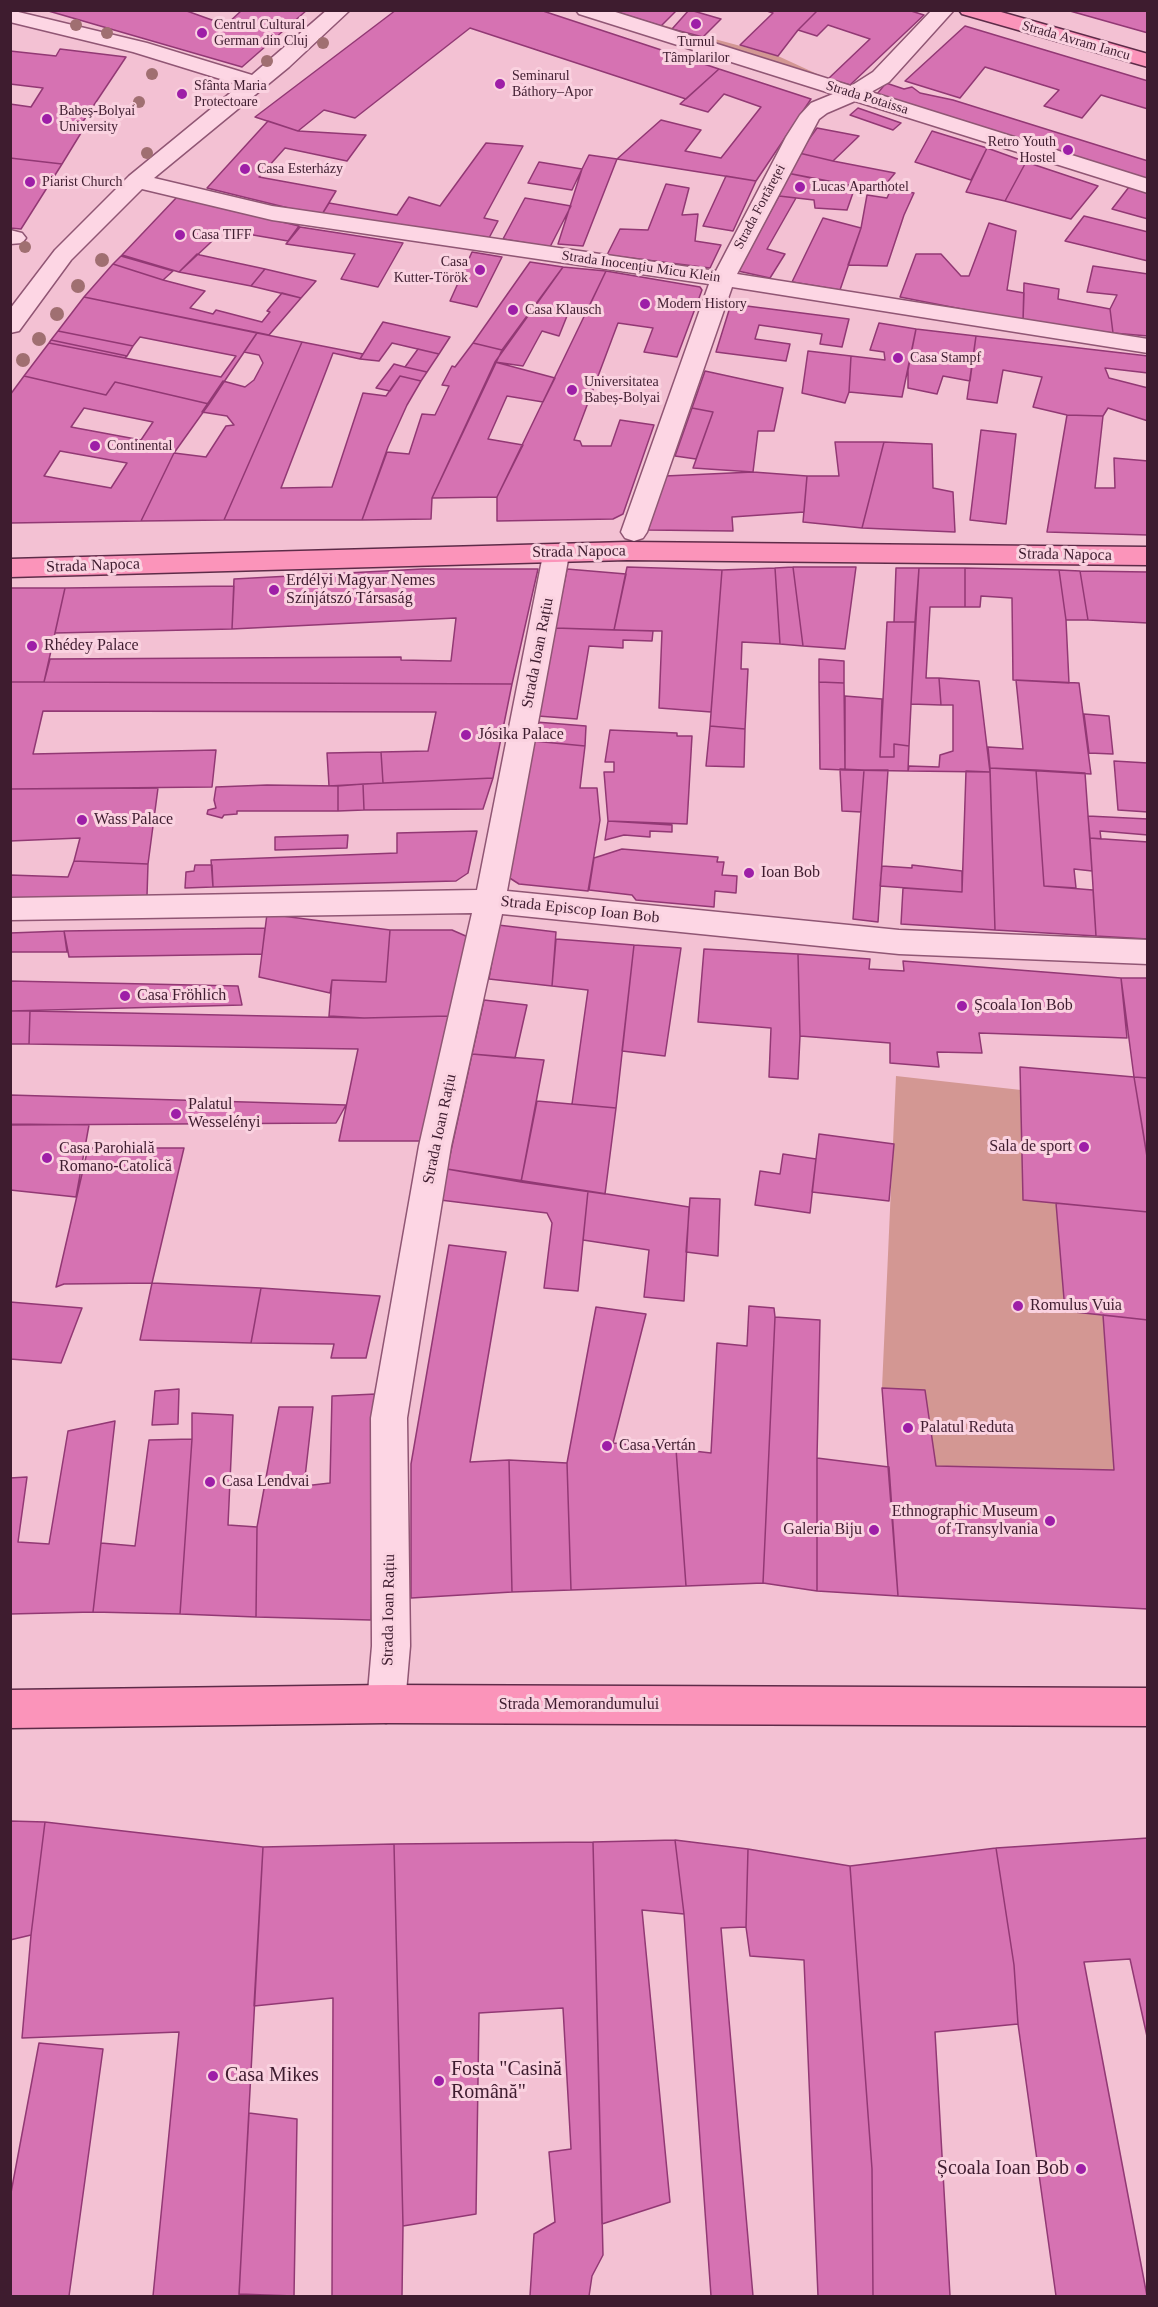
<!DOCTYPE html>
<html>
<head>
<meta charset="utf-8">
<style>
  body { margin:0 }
  #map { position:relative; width:1158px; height:2307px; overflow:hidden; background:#f3c1d3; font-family:"Times New Roman",serif }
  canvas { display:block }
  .frame { position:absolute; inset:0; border:12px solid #3e1c2f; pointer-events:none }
</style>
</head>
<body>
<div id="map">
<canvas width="1158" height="2307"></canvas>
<div class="frame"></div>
</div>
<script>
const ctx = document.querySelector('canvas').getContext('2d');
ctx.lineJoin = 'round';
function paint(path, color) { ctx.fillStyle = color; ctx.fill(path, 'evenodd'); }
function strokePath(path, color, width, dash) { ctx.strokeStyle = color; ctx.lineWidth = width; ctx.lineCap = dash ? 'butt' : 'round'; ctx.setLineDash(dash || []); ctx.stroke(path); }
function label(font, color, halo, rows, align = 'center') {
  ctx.font = font + ' "Times New Roman",serif'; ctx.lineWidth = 6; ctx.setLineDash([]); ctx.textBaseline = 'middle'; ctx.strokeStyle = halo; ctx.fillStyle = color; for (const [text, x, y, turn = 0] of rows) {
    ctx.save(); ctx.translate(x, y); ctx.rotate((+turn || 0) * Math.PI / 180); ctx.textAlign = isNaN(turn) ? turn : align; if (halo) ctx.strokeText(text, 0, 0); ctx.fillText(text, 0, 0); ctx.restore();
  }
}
paint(new Path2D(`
  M610,11L778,56L828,79L850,85L844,91Z
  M896,1076L1021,1090L1056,1203L1065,1311L1103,1315L1114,1470L936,1466L924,1390L882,1388Z`), '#d39793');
const building = new Path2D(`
  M45,10H184L226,25L242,10H307L242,67Z
  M396,10H540L719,69L686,99L470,28L355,118L324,110L298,131L255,117Z
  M610,10H677L661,26Z
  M689,10H690L721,19L703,37L672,29Z
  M764,10H818L798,30L778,56L740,45L773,13Z
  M818,10H908L924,15L850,85L828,79L870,39L828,25L817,36L798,30Z
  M1148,10V33L1070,11V10Z
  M965,26L1148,81V109L1101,95L1082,118L1044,106L1059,90L985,67L960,98L905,81Z
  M60,49L126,57L76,132L81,133L62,164L10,158V104L31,107L43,88L10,84V51L56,56Z
  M719,69L811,99L756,181L617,159L661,120L701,130L685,151L721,158L761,107L724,94L708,112L680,104Z
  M886,83L904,89L912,87L920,93L953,100L1148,161V186L873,99Z
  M858,108L901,123L893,130L850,115Z
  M268,121L298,131L366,135L347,161L285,148L259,177L336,191L321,216L207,188Z
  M817,128L859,136L833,161L799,153Z
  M932,131L987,148L971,180L915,162Z
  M486,143L523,146L484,218L498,221L489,238L321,216L329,203L397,215L409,197L440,206Z
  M987,148L1026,162L1005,201L966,192Z
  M799,153L833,161L895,173L880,191L787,173Z
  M589,155L617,159L583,246L558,244L582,169Z
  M10,158L62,164L21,229L10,228Z
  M539,162L582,169L572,190L528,183Z
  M1026,162L1098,186L1071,219L1005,201Z
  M787,173L855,187L847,210L815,208L814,200L779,196Z
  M726,176L756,181L733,231L703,226Z
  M666,184L689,188L682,215L698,214L695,241L721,245L710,268L607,255L620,229L648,230Z
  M1129,187L1148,193V219L1112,209Z
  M891,189L914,193L904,215L887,266L848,265L861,228L867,195L887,198Z
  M779,196L796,198L767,249L785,254L770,278L738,271Z
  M177,197L299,226L288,241L224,230L179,272L122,255Z
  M525,198L571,206L550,247L503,239Z
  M1084,216L1148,232V261L1065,241Z
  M823,218L861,228L840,290L792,282Z
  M989,223L1016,231L1007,290L1024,293L1023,321L900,297L916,254H941L961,276H969Z
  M300,227L403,243L378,287L341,279L355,254L286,244Z
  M472,252L502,257L477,307L450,301Z
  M197,254L200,255L265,269L251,286L179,272Z
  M121,256L173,271L163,280L113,264Z
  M530,262L563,267L502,350L473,343Z
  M113,264L163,280L205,291L190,308L213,314L216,310L262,322L270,312L267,311L282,293L301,298L269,335L84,297Z
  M1093,266L1148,274V336L1113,333L1110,309L1117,295L1087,292Z
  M563,267L606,271L587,311L571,306L559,336L542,331L523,366L495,362Z
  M265,269L316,281L301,298L251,286Z
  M606,271L700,287L702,290L677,357L644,352L653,328L618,323L574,440L580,441L582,446H611L620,420L654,425L623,514L613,519L497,521V497Z
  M1024,283L1059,289L1058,299L1110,309L1113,333L1023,321Z
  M84,297L257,333L209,404L115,382L106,395L24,376L49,343L221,377L236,356L140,337L133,346L58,331Z
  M731,304L849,319L842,347L820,344L822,334L759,325L755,339L790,344L786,361L716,352Z
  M383,322L450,337L439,354L392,343L379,361L360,359Z
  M879,323L916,329L902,397L849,392L851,356L885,360L884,352L870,350Z
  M916,329L976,336L970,381L943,376L937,394L908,388V370Z
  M58,331L133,346L127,356L51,340Z
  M257,333L302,342L224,520L141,521L174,453L206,457L226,426L234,425L227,416L202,412L223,381L245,387L254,380L263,363L259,355L244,352Z
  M976,336L1148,356V373L1105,368L1109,378L1148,388V421L1108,408L1103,416L1067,415L1033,407L1042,377L1003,370L997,403L967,399Z
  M51,340L127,356L125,358L49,343Z
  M302,342L363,354L360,359L333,353L281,488L332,487L363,393L386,396L400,376L421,381L407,405L388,447L362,520H224Z
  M473,343L502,350L432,498L431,519L362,520L387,452L409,454L422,414L435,415L449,386L442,385L452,366L455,367Z
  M418,349L439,354L427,372L405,367Z
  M808,351L851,356L849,392L845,403L802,393Z
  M495,362L555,378L543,402L507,396L488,439L523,445L497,497L432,498Z
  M394,364L405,367L427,372L421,381L400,376L390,391L376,388Z
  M705,371L783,388L774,431H758L753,472L693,468L713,412L692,408Z
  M24,376L106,395L115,382L209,404L174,453L141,521L10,523V395ZM84,408L153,422L141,440L71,427ZM60,451L127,463L111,488L44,476Z
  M692,408L713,412L696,459L675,456Z
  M1067,415L1103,416L1095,488H1115L1114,458L1148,461V535L1047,532Z
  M981,430L1016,434L1006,524L970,520Z
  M835,442H884L862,528L803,522L807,476H839Z
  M884,442L932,444L933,488L953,492L955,532L862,528Z
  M753,472L807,476L804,512L732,517L733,531L648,530L665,476Z
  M627,567L722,570L711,712L659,708L662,631L614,630Z
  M793,567L803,646L780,644L775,568Z
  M793,567H856L845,649L803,646Z
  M775,568L780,644L742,642L741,669H748L745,729L710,726L722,570Z
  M896,568H919L915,622H894Z
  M919,568H965V607H930L926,678H939L941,705L911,704Z
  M965,568L1059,570L1066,620L1069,683L1013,680L1012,598L981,596L980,607H965Z
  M422,569H538L512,684L44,682L50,659L401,657V660L451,661L456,618L232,629L234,579Z
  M567,569L626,574L614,630L555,628Z
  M1059,570L1080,571L1088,620H1066Z
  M1080,571L1148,572V623L1088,620Z
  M234,586L232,629L55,633L65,588Z
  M10,588H65L44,682H10Z
  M887,622H915L909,746L894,744V757H880Z
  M555,628L653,631L652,641L623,640V648L589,646L577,719L538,716Z
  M819,659L844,661V683L819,682Z
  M939,678L979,681L990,772L908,771L909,766L939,767L940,755L953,751V705H941Z
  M1016,680L1079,683L1091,774L990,768L988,747L1023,749Z
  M10,682H44L512,684L493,778L383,783L381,752L428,751L436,712L43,711L33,754L216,750L212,787L10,789Z
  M819,682L844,683L845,770L820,769Z
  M845,696L882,699L880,757H894V744L909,746L908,771L845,770Z
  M1084,714L1109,716L1113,754L1089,753Z
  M536,722L586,726L585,746L533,741Z
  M710,726L745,729L744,767L706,766Z
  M610,730L677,733V736H692L687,824L608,821L604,772H614V762H605Z
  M533,741L585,746L580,788H597L600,820L588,891L519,884L505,875Z
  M381,752L383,783L329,786L327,753Z
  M1114,761L1148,763V812L1118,810Z
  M990,768L1036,770L1044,886L1093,890L1096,936L995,930Z
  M840,769L864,770L861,812L842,811Z
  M864,770H888L878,922L853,919Z
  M1036,770L1085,773L1092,871L1074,869L1076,888L1044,886Z
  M966,771L990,772L995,930L901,924L903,888L962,892Z
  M493,778L483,809L364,810L363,784Z
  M363,784L364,810L338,811V786Z
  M267,785L338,786V811H237V814L224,815L222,818L207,814L208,810L216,808L214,800L216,787Z
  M158,788L148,864L74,861L80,838L10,841V789Z
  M1088,816L1148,819V835L1100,831L1101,839L1090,838Z
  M608,821L672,825V832L650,831V837L624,835L605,840Z
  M477,831L468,873L456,881L213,887L211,860L397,853V833Z
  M348,835L347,848L275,850V837Z
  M1090,838L1148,842V939L1096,936Z
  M622,849L718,857L717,862H724L722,875L737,876L736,893L715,891L714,907L636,900L632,895L589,890L594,858Z
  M74,861L148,864L147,896L10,898V875L68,877Z
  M195,865H212L213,887L185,888L186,872L194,871Z
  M912,865L962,871V892L880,886L882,866L912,868Z
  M267,914L390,930L386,982L332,980L330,993L259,977Z
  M498,925L556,932L552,986L489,979Z
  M265,928L262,954L69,957L64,931Z
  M390,930H452L468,937L449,1016L364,1018L329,1016L332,980L386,982Z
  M64,931L67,952H10V933Z
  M556,939L634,945L616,1108L572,1104L588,990L552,986Z
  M634,945L681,948L665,1056L622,1051Z
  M704,949L798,954L800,1036L798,1079L769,1077L771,1028L698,1022Z
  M798,954L870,959L869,969L904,971L903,961L1121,978L1127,1038L979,1033L982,1053L937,1052L939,1067L890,1063V1043L800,1036Z
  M1121,978H1148V1078L1134,1077Z
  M10,981L238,986L242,1005L10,1011Z
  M484,1000L527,1005L515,1058L472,1054Z
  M10,1011H30L29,1044H10Z
  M30,1011L364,1018L449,1016L422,1141H339L358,1049L29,1044Z
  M472,1054L544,1060L521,1182L447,1169Z
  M1020,1067L1134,1077L1148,1163V1212L1023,1200Z
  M1134,1077L1148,1078V1163L1143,1131Z
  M10,1095L346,1105L336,1123L10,1125Z
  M537,1101L616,1108L605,1194L521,1182Z
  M10,1124L89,1125L76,1197L10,1190Z
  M819,1134L894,1144L889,1201L812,1192Z
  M88,1148H184L152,1283L64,1284L56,1287Z
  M783,1154L816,1159L810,1213L755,1205L760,1171L780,1174Z
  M447,1169L588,1191L578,1291L544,1288L552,1223L547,1213L440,1200Z
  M588,1191L689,1207L684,1301L644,1297L649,1250L583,1240Z
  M690,1198L720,1199L718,1256L686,1252Z
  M1056,1203L1148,1212V1320L1065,1311Z
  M449,1245L506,1252L470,1462L509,1460L512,1592L411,1598V1464Z
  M152,1283L261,1288L251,1343L140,1340Z
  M261,1288L380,1296L366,1358H331L334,1344L251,1343Z
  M10,1302L82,1308L61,1363L10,1359Z
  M749,1306L774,1308L775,1317L763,1583L686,1586L676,1449L711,1453L717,1343L747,1346Z
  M596,1307L646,1314L613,1443L676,1449L686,1586L571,1590L567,1463Z
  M1103,1315L1148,1320V1609L898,1596L882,1388L925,1390L936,1466L1114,1470Z
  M775,1317L820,1320L817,1458V1591L763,1583Z
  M179,1389L178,1424L152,1425L155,1391Z
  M376,1394L371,1620L256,1617L257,1527L279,1407H313L304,1486L330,1483L332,1396Z
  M192,1413L233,1415L228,1525L257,1527L256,1617L180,1614L192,1439Z
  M115,1421L93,1612L10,1614V1478L27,1477L18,1542L49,1544L68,1431Z
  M192,1439L180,1614L93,1612L101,1543L135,1546L149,1440Z
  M817,1458L889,1467L898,1596L817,1591Z
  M509,1460L567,1463L571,1590L512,1592Z
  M10,1821L45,1822L31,1935L10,1940Z
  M45,1822L263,1847L239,2296H153L179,2032L22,2038L31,1935Z
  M1148,1838V2041L1130,1959L1084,1962L1147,2296H1056L1018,2024L1014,1965L996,1848Z
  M675,1840L684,1914L642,1910L670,2202L602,2224L593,1842Z
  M675,1840L748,1849L746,1927L721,1928L753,2296H711L684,1914Z
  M593,1842L603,2255L592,2276L589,2296H530L534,2234L555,2222L549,2152L571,2149L563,2008L479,2013L476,2214L403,2226L394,1844Z
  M394,1844L403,2226L402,2296H332L333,1998L254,2006L263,1847Z
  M996,1848L1014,1965L1018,2024L935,2032L950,2296H873L872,2169L850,1866Z
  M748,1849L850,1866L872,2169L873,2296H818L804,1960L750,1956L746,1927Z
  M39,2043L103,2049L69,2296H10V2198Z
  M249,2113L297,2119L294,2296L239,2294Z`);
paint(building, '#d672b2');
strokePath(building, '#923874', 1.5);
const minor = new Path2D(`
  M10,10L147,43L252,75L327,10H350L289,67L154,178L272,206L716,271L786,137L800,115L811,103L833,94L579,14L576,10H609L851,86L873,72L932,10H954L889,82L871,92L1148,179V193L855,101L827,113L819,119L737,274L1148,339V353L732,287L647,532L643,538L634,541L625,538L621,532L709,284L272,220L142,189L71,260L19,331L10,333V309L55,250L129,176L240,85L133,52L10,22Z
  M10,230L22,233L26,238L22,243L10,244Z
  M555,551L564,554L568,560L507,891L899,930L1148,940V964L899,954L502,914L451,1146L407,1418L410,1646L405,1704L400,1717L386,1723L372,1717L367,1704L372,1646L371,1418L419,1146L472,913L10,920V898L477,890L542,560L546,554Z`);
const major = new Path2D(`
  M959,10H994L1148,54V67L962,14Z
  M627,542L1148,547V565L627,560L10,577V559Z
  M386,1685L1148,1688V1726L386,1723L10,1728V1690Z`);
strokePath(minor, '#905674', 3);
strokePath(major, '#5d2b48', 3);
paint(minor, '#fdd6e4');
paint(major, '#fb94ba');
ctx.fillStyle = '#a06f71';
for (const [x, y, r] of [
  [76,25,6],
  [107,33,6],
  [323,43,6],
  [267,61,6],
  [152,74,6],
  [139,102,6],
  [147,153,6],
  [25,247,6],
  [102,260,7],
  [78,286,7],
  [57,314,7],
  [39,339,7],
  [23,360,7]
]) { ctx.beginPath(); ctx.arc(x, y, r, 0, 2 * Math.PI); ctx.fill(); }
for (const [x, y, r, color] of [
  [696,24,6,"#9e1ea7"],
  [202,33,6,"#9e1ea7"],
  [500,84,6,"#9e1ea7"],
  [182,94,6,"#9e1ea7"],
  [47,119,6,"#9e1ea7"],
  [1068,150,6,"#9e1ea7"],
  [245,169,6,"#9e1ea7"],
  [30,182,6,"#9e1ea7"],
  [800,187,6,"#9e1ea7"],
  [180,235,6,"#9e1ea7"],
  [480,270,6,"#9e1ea7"],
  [645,304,6,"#9e1ea7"],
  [513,310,6,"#9e1ea7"],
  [898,358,6,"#9e1ea7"],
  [572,390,6,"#9e1ea7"],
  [95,446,6,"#9e1ea7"],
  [274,590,6,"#9e1ea7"],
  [32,646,6,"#9e1ea7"],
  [466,735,6,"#9e1ea7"],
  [82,820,6,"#9e1ea7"],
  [749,873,6,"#9e1ea7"],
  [125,996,6,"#9e1ea7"],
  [962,1006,6,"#9e1ea7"],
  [176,1114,6,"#9e1ea7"],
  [1084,1147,6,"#9e1ea7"],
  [47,1158,6,"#9e1ea7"],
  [1018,1306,6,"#9e1ea7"],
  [908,1428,6,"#9e1ea7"],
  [607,1446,6,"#9e1ea7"],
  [210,1482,6,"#9e1ea7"],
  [1050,1521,6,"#9e1ea7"],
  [874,1530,6,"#9e1ea7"],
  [213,2076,6,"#9e1ea7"],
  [439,2081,6,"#9e1ea7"],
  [1081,2169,6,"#9e1ea7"]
]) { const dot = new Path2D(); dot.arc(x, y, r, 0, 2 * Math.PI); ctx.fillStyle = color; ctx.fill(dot); strokePath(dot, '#fad2e0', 2); }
label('14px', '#3e1c2f', '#fad2e0', [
  ["Centrul Cultural",214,25],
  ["German din Cluj",214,41],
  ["Turnul",696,42,"center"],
  ["Tâmplarilor",696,58,"center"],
  ["Seminarul",512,76],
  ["Báthory–Apor",512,92],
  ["Sfânta Maria",194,86],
  ["Protectoare",194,102],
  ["Babeş-Bolyai",59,111],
  ["University",59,127],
  ["Retro Youth",1056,142,"right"],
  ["Hostel",1056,158,"right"],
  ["Casa Esterházy",257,169],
  ["Piarist Church",42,182],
  ["Lucas Aparthotel",812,187],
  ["Casa TIFF",192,235],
  ["Casa",468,262,"right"],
  ["Kutter-Török",468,278,"right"],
  ["Modern History",657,304],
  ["Casa Klausch",525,310],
  ["Casa Stampf",910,358],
  ["Universitatea",584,382],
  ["Babeș-Bolyai",584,398],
  ["Continental",107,446]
], 'left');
label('14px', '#3e1c2f', '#fad2e0', [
  ["Strada Avram Iancu",1076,41,16],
  ["Strada Potaissa",867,98,17],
  ["Strada Fortăreței",760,207,-62],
  ["Strada Inocențiu Micu Klein",641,267,8]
]);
label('16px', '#3e1c2f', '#fad2e0', [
  ["Strada Napoca",579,552,-1],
  ["Strada Napoca",1065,555,1],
  ["Strada Napoca",93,566,-2],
  ["Strada Ioan Rațiu",538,653,-79],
  ["Strada Episcop Ioan Bob",580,910,6],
  ["Strada Ioan Rațiu",440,1129,-78],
  ["Strada Ioan Rațiu",389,1610,-89],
  ["Strada Memorandumului",579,1705]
]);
label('16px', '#3e1c2f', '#fad2e0', [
  ["Erdélyi Magyar Nemes",286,581],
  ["Színjátszó Társaság",286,599],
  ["Rhédey Palace",44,646],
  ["Jósika Palace",478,735],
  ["Wass Palace",94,820],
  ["Ioan Bob",761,873],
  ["Casa Fröhlich",137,996],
  ["Școala Ion Bob",974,1006],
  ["Palatul",188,1105],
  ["Wesselényi",188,1123],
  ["Sala de sport",1072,1147,"right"],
  ["Casa Parohială",59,1149],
  ["Romano-Catolică",59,1167],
  ["Romulus Vuia",1030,1306],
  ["Palatul Reduta",920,1428],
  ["Casa Vertán",619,1446],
  ["Casa Lendvai",222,1482],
  ["Ethnographic Museum",1038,1512,"right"],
  ["of Transylvania",1038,1530,"right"],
  ["Galeria Biju",862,1530,"right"]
], 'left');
label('20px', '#3e1c2f', '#fad2e0', [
  ["Fosta \"Casină",451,2070],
  ["Română\"",451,2093],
  ["Casa Mikes",225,2076],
  ["Școala Ioan Bob",1069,2169,"right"]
], 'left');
</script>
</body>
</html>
